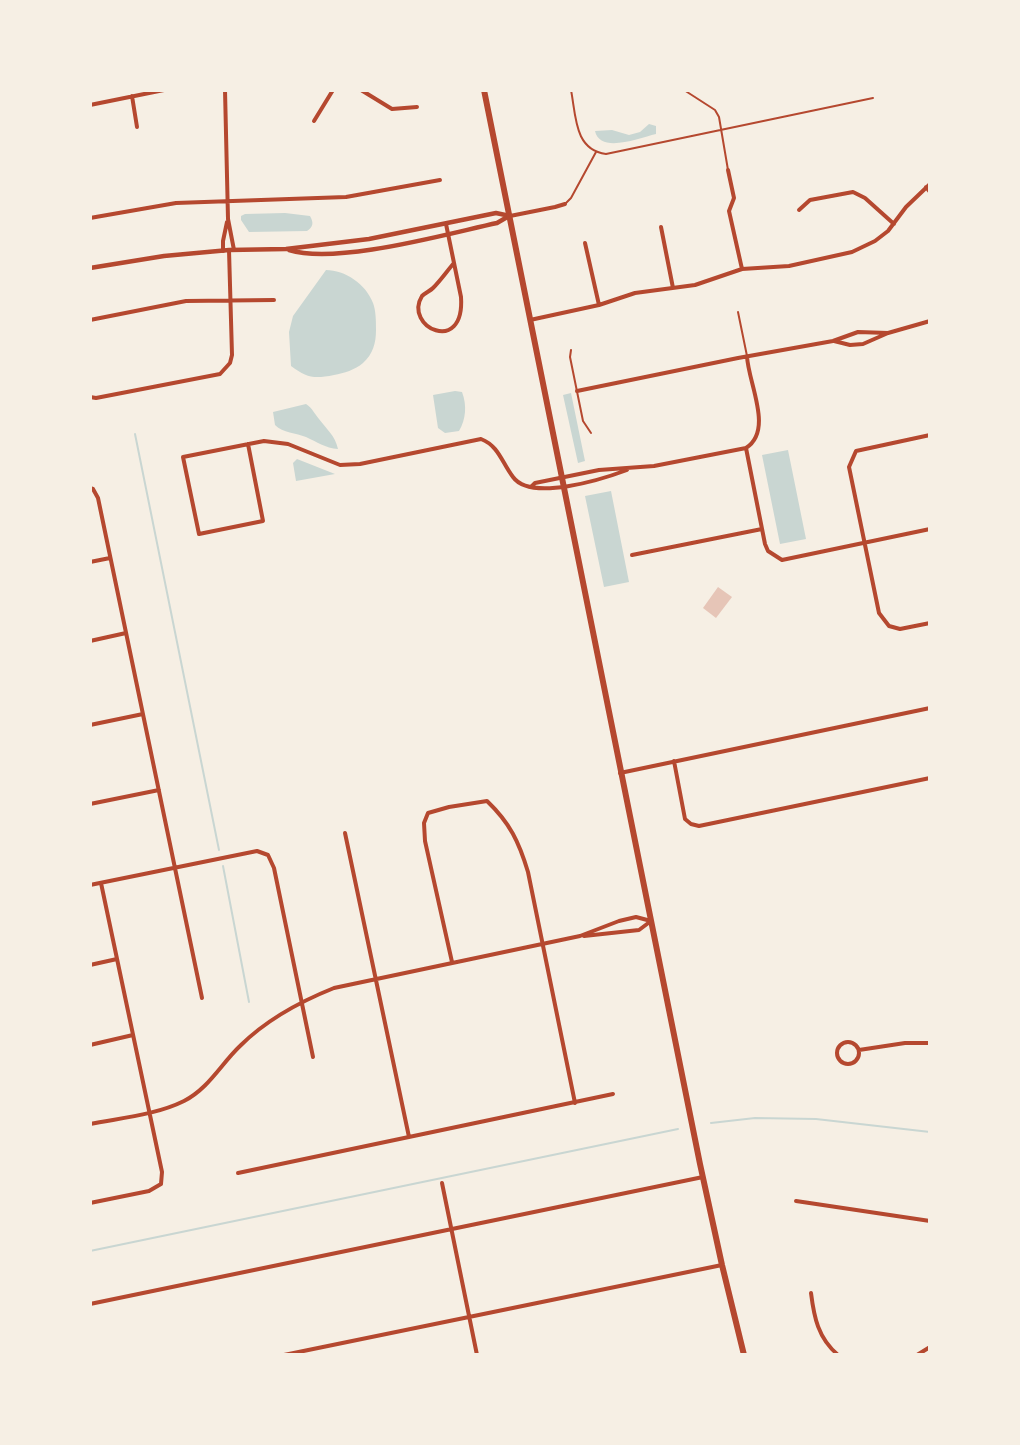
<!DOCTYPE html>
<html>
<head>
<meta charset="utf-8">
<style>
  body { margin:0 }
  #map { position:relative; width:1020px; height:1445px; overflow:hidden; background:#f6efe4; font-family:"Fira Sans Condensed",sans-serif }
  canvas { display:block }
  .frame { position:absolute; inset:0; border:92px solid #f6efe4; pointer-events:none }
</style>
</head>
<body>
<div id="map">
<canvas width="1020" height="1445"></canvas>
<div class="frame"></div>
</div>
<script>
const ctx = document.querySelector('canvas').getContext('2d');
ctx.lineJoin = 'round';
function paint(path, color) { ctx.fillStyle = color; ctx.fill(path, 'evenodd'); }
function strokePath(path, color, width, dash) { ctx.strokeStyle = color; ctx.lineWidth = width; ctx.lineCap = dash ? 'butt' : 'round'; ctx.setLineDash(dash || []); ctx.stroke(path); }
paint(new Path2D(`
  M649,124L656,126V134C639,138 600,154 595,131L612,130L629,135L640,132Z
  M285,213L310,216C314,223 313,227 307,231L249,232L241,220V216L245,214Z
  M326,270C345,270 366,284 373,303C376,311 376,321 376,330C376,343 373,354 363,363C355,370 344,373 334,375C314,379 307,378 291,366L289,332L293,316Z
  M455,391L462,392C467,405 466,419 459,431L445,433L438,428L433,395Z
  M571,393L585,461L578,463L563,395Z
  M306,404C313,409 314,413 319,419C327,430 335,435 338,449C325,448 317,442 306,437C296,433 283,433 275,425L273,412Z
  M788,450L806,539L780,544L762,455Z
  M297,459L335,474L296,481L293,463Z
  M611,491L629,582L604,587L585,496Z`), '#c9d6d2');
strokePath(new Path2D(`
  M135,434L219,850
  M223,866L249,1002
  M711,1123L755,1118L816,1119L930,1132
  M90,1251L678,1129`), '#c9d6d2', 2);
paint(new Path2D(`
  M718,587L732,597L716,618L703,608Z`), '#e6c5b7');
strokePath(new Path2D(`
  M571,90C576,115 574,150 606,154L873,98
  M684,90L715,110L719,117L728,170
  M565,204L571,198L596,152
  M738,312L747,356
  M571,350L570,357L583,421L591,433`), '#b5482f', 2);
strokePath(new Path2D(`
  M225,90L228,219L234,250
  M361,90L392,109L417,107
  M132,96L137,127
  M90,105L164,90
  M314,121L333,90
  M728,170L734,198L729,211L742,269
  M926,187L930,192
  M799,210L810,200L853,192L865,198L894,224
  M510,216L555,207L565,204
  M90,218L176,203L346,197L440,180
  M446,224L461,297C465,356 403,327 422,296C425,293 430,291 433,288C441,280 447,271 454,263
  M661,227L673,288
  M585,243L599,305
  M223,251V241L227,222
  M90,320L186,301L274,300
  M530,320L599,305L635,293L695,285L742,269L789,266L852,252L875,241L888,231L906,207L930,184
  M834,341L850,345L863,344L888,333L930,321
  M577,391L738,358L833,341L858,332L888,333
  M90,397L96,398L220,374L230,363L232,355L229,250
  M930,435L856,451L849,467L879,613L889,626L900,629L930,623
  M248,444L263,521L199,534L183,457L264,441L288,444L340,465L360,464L481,439C499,446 502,463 513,477C531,502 603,479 627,470
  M746,448L765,544L768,551L782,560L930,529
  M531,487L535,483L599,470L654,466L746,448C774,430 748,383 747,356
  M90,488L93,489L98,498L202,998
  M632,555L762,529
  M90,562L110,558
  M90,641L126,633
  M90,725L143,714
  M674,761L685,819L691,824L699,826L930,778
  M620,773L930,708
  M90,804L159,790
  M345,833L409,1137
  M90,885L257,851L268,855L274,868L313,1057
  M584,936L639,930L651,921
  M452,962L425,841L424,823L428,813L449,807L487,801C510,823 519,842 528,872L575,1103
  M90,965L117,959
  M837 1053a11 11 0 1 1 22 0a11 11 0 1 1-22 0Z
  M90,1045L133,1035
  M859,1050L905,1043H930
  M90,1124C120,1118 156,1115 184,1101C209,1088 221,1064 240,1046C267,1019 299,1002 334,988L580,936L619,921L636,917L651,921
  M238,1173L613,1094
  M442,1183L477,1355
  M796,1201L930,1221
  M90,1203L149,1191L161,1184L162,1172L101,883
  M811,1293C814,1317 818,1338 838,1355
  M90,1304L703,1177
  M284,1355L722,1265
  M917,1355L930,1347`), '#b5482f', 4);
strokePath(new Path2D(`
  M289,250C337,265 446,234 497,223L509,216
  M90,268L164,256L229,250L286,249L369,239L496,213L510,216`), '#b5482f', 4.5);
strokePath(new Path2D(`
  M484,90L700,1164L722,1265L744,1355`), '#b5482f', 6);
</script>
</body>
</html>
